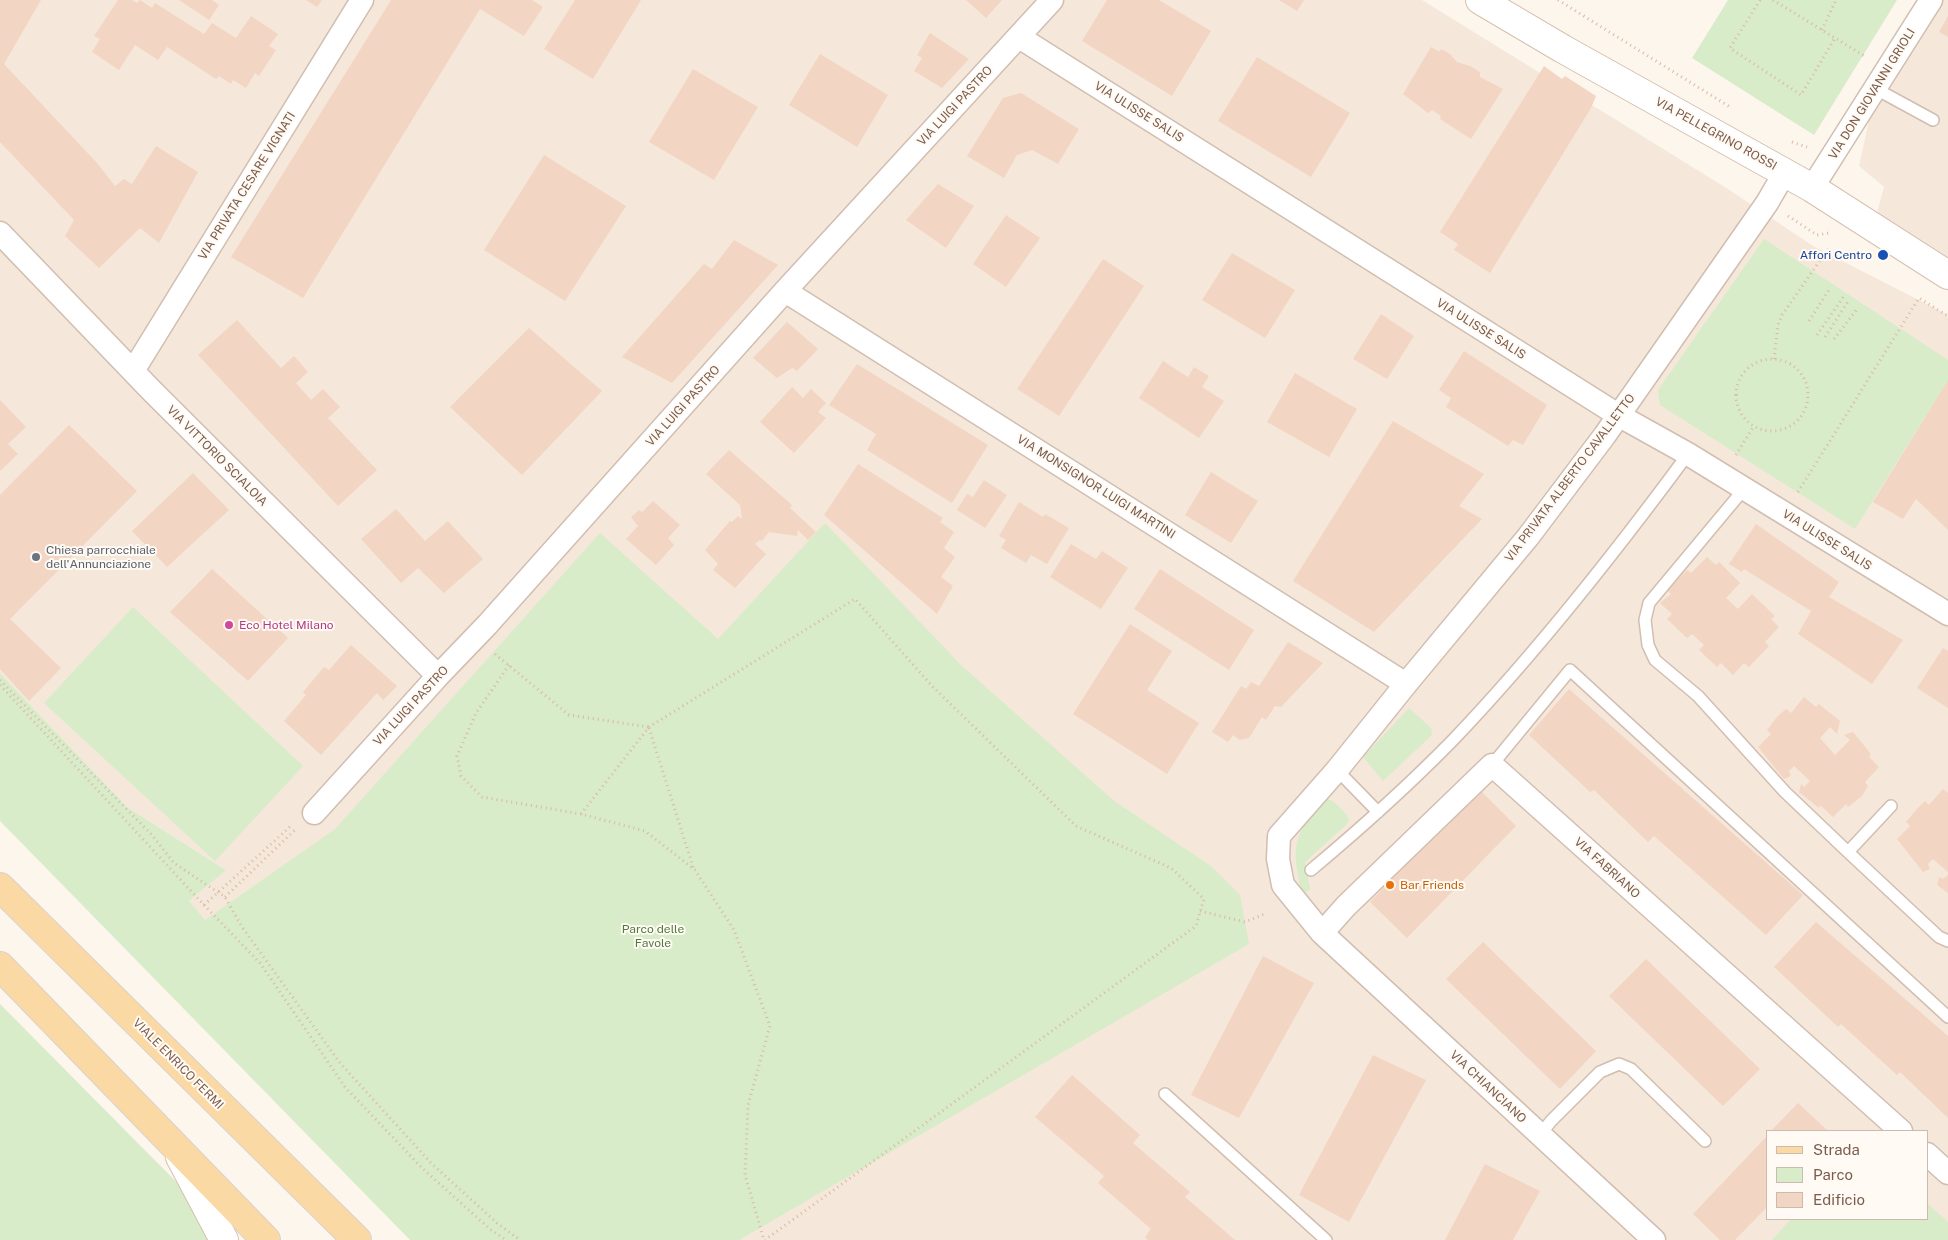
<!DOCTYPE html>
<html>
<head>
<meta charset="utf-8">
<style>
  body { margin:0 }
  #map { position:relative; width:1948px; height:1240px; overflow:hidden; background:#fdf6ec; font-family:"Public Sans",sans-serif }
  canvas { display:block }
  .legend { position:absolute; left:1766px; top:1130px; width:162px; height:90px; box-sizing:border-box; background:#fffaf3; border:1px solid #cabbb1; margin:0; padding:6px 9px; list-style:none; font-size:15px; color:#7a5c4d }
  .legend li { display:flex; align-items:center; gap:10px; height:25px }
  .legend b { width:25px; border:1px solid #cabbb1 }
</style>
</head>
<body>
<div id="map">
<canvas width="1948" height="1240"></canvas>
<ul class="legend">
<li><b style="height:6px;background:#fbd9a5"></b>Strada</li>
<li><b style="height:14px;background:#d8ecc9"></b>Parco</li>
<li><b style="height:14px;background:#f3d5c3"></b>Edificio</li>
</ul>
</div>
<script>
const ctx = document.querySelector('canvas').getContext('2d');
ctx.lineJoin = 'round';
function paint(path, color) { ctx.fillStyle = color; ctx.fill(path, 'evenodd'); }
function strokePath(path, color, width, dash) { ctx.strokeStyle = color; ctx.lineWidth = width; ctx.lineCap = dash ? 'butt' : 'round'; ctx.setLineDash(dash || []); ctx.stroke(path); }
function label(font, color, halo, rows, align = 'center') {
  ctx.font = font + ' "Public Sans",sans-serif'; ctx.lineWidth = 4; ctx.setLineDash([]); ctx.textBaseline = 'middle'; ctx.strokeStyle = halo; ctx.fillStyle = color; for (const [text, x, y, turn = 0] of rows) {
    ctx.save(); ctx.translate(x, y); ctx.rotate((+turn || 0) * Math.PI / 180); ctx.textAlign = isNaN(turn) ? turn : align; if (halo) ctx.strokeText(text, 0, 0); ctx.fillText(text, 0, 0); ctx.restore();
  }
}
paint(new Path2D(`
  M0,0H1422L1728,189L1813,246L1948,315V1240H410L189,901L225,869L127,807L0,673ZM1767,1131H1927V1219H1767Z
  M1931,0H1948V275L1873,227L1884,187L1859,166L1876,89Z`), '#f5e8da');
paint(new Path2D(`
  M1728,0H1897L1814,135L1692,58Z
  M1764,239L1948,360V380L1855,529L1660,405L1658,390Z
  M825,523L961,665L1113,800L1211,866L1240,895L1249,944L739,1240H410L0,821V673L127,807L226,870L189,901L205,920L335,829L600,533L718,639Z
  M133,607L303,766L215,861L44,703Z
  M1409,708L1431,728L1432,735L1383,781L1363,757Z
  M1326,798C1336,802 1345,811 1349,820L1346,825L1305,862L1310,889L1305,893C1300,889 1299,882 1298,875C1290,838 1303,824 1326,798Z
  M0,1004L234,1240H0Z
  M1927,1203L1948,1222V1240H1772L1791,1219H1927Z`), '#d8ecc9');
paint(new Path2D(`
  M0,0H41L4,64L97,163L115,186L124,179L132,184L156,146L198,172L159,243L140,228L99,268L65,236L74,220L0,142Z
  M118,0H132L137,3L140,0L152,8L155,3L204,34L212,23L236,38L251,16L278,34L269,46L276,50L259,76L255,73L246,88L233,80L231,84L219,76L216,79L167,47L158,60L135,45L119,70L92,52L100,39L94,36Z
  M179,0H212L219,5L209,20Z
  M306,0H322L317,7Z
  M391,0H532L543,7L524,36L480,9L303,298L231,257Z
  M575,0H641L593,79L544,49Z
  M966,0H1002L986,18Z
  M1107,0H1159L1211,31L1172,96L1082,41Z
  M1279,0H1304L1297,11Z
  M1948,16V37L1939,32Z
  M930,33L969,59L942,88L914,71L922,58L917,55Z
  M1431,47L1440,52L1441,49L1450,54L1457,62L1470,66L1480,72V77L1503,89L1471,139L1440,119L1441,116L1432,110L1428,113L1403,94Z
  M820,54L888,95L857,147L789,105Z
  M1257,57L1350,113L1311,177L1218,121Z
  M1544,66L1562,79L1565,76L1596,96L1591,108L1490,273L1454,250L1458,244L1440,232Z
  M693,69L758,107L714,180L649,142Z
  M1021,93L1079,129L1058,164L1032,150L1017,155L1004,178L967,156L1003,98Z
  M544,155L626,206L565,301L484,250Z
  M938,184L974,206L946,248L906,220Z
  M1006,215L1040,238L1006,287L973,264Z
  M734,240L778,265L672,383L622,357L704,264L712,269Z
  M1232,253L1295,290L1265,338L1202,300Z
  M1103,259L1144,286L1059,416L1017,389Z
  M1381,314L1414,336L1387,379L1353,359Z
  M237,320L281,368L294,356L308,372L296,383L311,400L323,389L340,407L328,418L377,470L338,506L198,355Z
  M787,322L818,349L797,371L792,368L777,378L753,358Z
  M529,328L602,391L522,475L450,407Z
  M1464,351L1547,405L1523,445L1513,440L1508,446L1446,407L1451,398L1439,390Z
  M1163,361L1188,377L1194,367L1209,376L1202,387L1224,401L1199,438L1139,398Z
  M857,364L988,445L952,503L867,450L876,434L829,405Z
  M1295,373L1357,409L1329,457L1267,422Z
  M1948,380V530L1916,499L1903,519L1873,502Z
  M792,387L803,398L811,389L826,403L818,412L826,418L794,453L760,422Z
  M0,400L26,427L8,444L18,454L0,471Z
  M1393,421L1484,474L1459,506L1482,519L1374,632L1293,581Z
  M69,425L137,491L10,619L61,668L29,701L0,669V495Z
  M729,450L792,505L790,508L816,532L808,540L798,530L797,536L769,532L762,541L760,540L755,544L766,554L735,588L713,570L718,564L705,550L730,521L732,522L738,516L742,519L740,505L706,474Z
  M858,464L943,518L940,522L954,532L944,548L955,557L941,577L953,586L937,614L824,515Z
  M1211,472L1258,501L1231,543L1185,515Z
  M193,473L229,510L167,567L132,531Z
  M984,480L1007,495L985,528L957,510L967,494L973,497Z
  M653,501L680,525L668,538L674,545L656,565L626,539L638,526L631,517L639,510L642,512Z
  M1019,502L1043,517L1045,514L1069,528L1047,564L1031,555L1026,563L1001,548L1006,540L999,536Z
  M396,509L425,541L448,521L483,559L444,593L418,568L401,583L361,539Z
  M1756,524L1839,582L1829,597L1903,640L1872,684L1798,634L1811,611L1744,569L1742,572L1729,564Z
  M1071,544L1096,559L1102,551L1128,568L1101,609L1050,577Z
  M1707,557L1716,565L1719,562L1740,583L1726,598L1738,609L1752,594L1775,616L1771,619L1779,627L1765,642L1769,646L1749,667L1744,663L1733,675L1721,663L1717,667L1699,650L1704,645L1692,634L1687,638L1667,619L1672,614L1660,603L1671,594L1667,590L1687,570L1691,573Z
  M212,569L288,638L248,681L170,612Z
  M1160,569L1254,630L1229,670L1134,609Z
  M1130,624L1172,651L1147,690L1199,723L1167,774L1073,714Z
  M1288,642L1323,663L1281,707L1275,706L1266,720L1262,717L1249,738L1240,740L1233,735L1228,742L1212,732L1241,686L1246,689L1251,682L1259,686Z
  M351,645L397,686L383,700L377,693L321,755L284,721L306,695L303,692L324,667L329,670Z
  M1943,648L1948,651V708L1917,688Z
  M1569,689L1803,895L1766,935L1654,836L1648,842L1594,790L1590,792L1529,735Z
  M1804,697L1816,707L1819,704L1840,721L1837,734L1830,727L1820,738L1835,755L1850,740L1844,735L1853,732L1871,754L1869,757L1879,767L1865,782L1868,786L1862,796L1848,807L1846,804L1833,817L1820,805L1819,808L1799,792L1801,784L1804,787L1810,781L1794,766L1789,771L1791,776L1784,779L1758,747L1771,734L1767,730L1777,717L1786,709L1791,713Z
  M1479,789L1516,826L1407,938L1370,902Z
  M1943,789L1948,793V872L1933,859L1928,864L1930,869L1923,872L1897,839L1910,826L1906,822L1916,810L1925,801L1929,805Z
  M1948,875V893L1937,885L1939,877L1943,879Z
  M1816,922L1948,1036V1118L1900,1072L1897,1075L1841,1024L1838,1027L1774,967Z
  M1483,942L1596,1051L1560,1089L1446,979Z
  M1263,956L1314,983L1239,1118L1191,1095Z
  M1646,959L1760,1069L1723,1106L1609,996Z
  M1373,1055L1426,1080L1349,1222L1299,1195Z
  M1072,1075L1140,1135L1133,1143L1190,1192L1185,1197L1235,1240H1148L1145,1237L1151,1229L1098,1183L1104,1176L1035,1117Z
  M1798,1103L1828,1131H1771Z
  M1767,1136V1207L1735,1240H1720L1693,1214Z
  M1485,1164L1540,1191L1513,1240H1445Z`), '#f3d5c3');
const lane = new Path2D(`
  M1876,89L1933,120
  M1744,489L1649,603L1645,620L1648,645L1655,660L1698,696L1785,792L1848,852L1891,806
  M1492,765L1570,670L1948,1017
  M1337,770L1378,812
  M1848,852L1939,937L1948,941
  M1311,870C1360,829 1408,786 1453,740C1538,651 1615,553 1688,454
  M1165,1094L1326,1240
  M1540,1135L1551,1121L1600,1072L1619,1064L1631,1069L1705,1141`);
const street = new Path2D(`
  M1019,37L1618,415L1688,454L1948,614
  M1812,188L1931,0
  M0,233L151,390L438,676
  M785,291L1406,684
  M133,371L362,0
  M314,813L438,676L487,625L785,291L1052,0
  M1322,933L1346,906L1492,765L1901,1131
  M1927,1154L1948,1173
  M1654,1240L1322,933L1283,885L1278,859L1279,836L1337,770L1406,684L1528,537L1605,435L1767,203L1785,172`);
const secondary = new Path2D(`
  M1480,0L1563,49L1812,188L1948,275
  M180,1157L224,1240`);
const primary = new Path2D(`
  M0,887L357,1240
  M0,966L266,1240`);
strokePath(lane, '#d1beb0', 14);
strokePath(street, '#d1beb0', 25);
strokePath(secondary, '#d6c0b0', 30);
strokePath(primary, '#dad1cd', 30);
strokePath(new Path2D(`
  M1558,0L1730,107
  M1760,0L1730,48L1801,95L1835,38
  M1773,0L1866,57
  M1822,30L1836,0
  M1792,142L1807,147
  M1788,216L1817,235L1829,233
  M1809,321L1829,290
  M1817,335L1844,296
  M1825,337L1849,300
  M1834,339L1858,308
  M1774,359L1778,325L1782,315L1828,249
  M1736 395a36 36 0 1 1 72 0a36 36 0 1 1-72 0Z
  M1736,455L1754,426
  M1798,492L1919,298L1948,316
  M495,654L569,715L649,727
  M509,665L476,713L457,756L461,776L482,797L581,814L645,831L695,870L734,930L770,1026L748,1105L745,1175L764,1240
  M0,680L151,834L174,863L225,897L242,927L340,1063L431,1163L497,1223L520,1240
  M0,685L204,905L260,963L345,1087L422,1168L491,1230L506,1240
  M649,728L694,870
  M581,814L649,727L855,599L932,686L1076,826L1171,868L1204,899L1196,926L765,1240
  M225,897L295,830
  M204,905L292,825
  M1200,911L1245,922L1267,913`), '#d9b8a5', 3, [1, 4]);
strokePath(lane, '#fff', 11);
strokePath(street, '#fff', 22);
strokePath(secondary, '#fff', 28);
strokePath(primary, '#fbd9a5', 28);
for (const [x, y, r, color] of [
  [1883,255,6,"#1a4fb4"],
  [36,557,5,"#6b7280"],
  [229,625,5,"#d1479c"],
  [1390,885,5,"#e8710a"]
]) { const dot = new Path2D(); dot.arc(x, y, r, 0, 2 * Math.PI); ctx.fillStyle = color; ctx.fill(dot); strokePath(dot, '#fffaf3', 2); }
label('12px', '#7a5c4d', '#fffaf3', [
  ["VIA DON GIOVANNI GRIOLI",1872,94,-58],
  ["VIA LUIGI PASTRO",955,106,-47],
  ["VIA ULISSE SALIS",1139,112,32],
  ["VIA PELLEGRINO ROSSI",1716,134,29],
  ["VIA PRIVATA CESARE VIGNATI",247,186,-58],
  ["VIA ULISSE SALIS",1481,329,32],
  ["VIA LUIGI PASTRO",683,406,-48],
  ["VIA VITTORIO SCIALOIA",217,456,45],
  ["VIA PRIVATA ALBERTO CAVALLETTO",1570,478,-53],
  ["VIA MONSIGNOR LUIGI MARTINI",1096,487,32],
  ["VIA ULISSE SALIS",1827,540,32],
  ["VIA LUIGI PASTRO",411,706,-47],
  ["VIA FABRIANO",1607,868,42],
  ["VIALE ENRICO FERMI",178,1064,45],
  ["VIA CHIANCIANO",1488,1087,43]
]);
label('12px', '#164399', '#fffaf3', [
  ["Affori Centro",1872,255]
], 'right');
label('12px', '#5b616d', '#fffaf3', [
  ["Chiesa parrocchiale",46,550],
  ["dell'Annunciazione",46,564]
], 'left');
label('12px', '#b23c85', '#fffaf3', [
  ["Eco Hotel Milano",239,625]
], 'left');
label('12px', '#c56008', '#fffaf3', [
  ["Bar Friends",1400,885]
], 'left');
label('12px', '#537a41', '#fffaf3', [
  ["Parco delle",653,929],
  ["Favole",653,943]
]);
</script>
</body>
</html>
